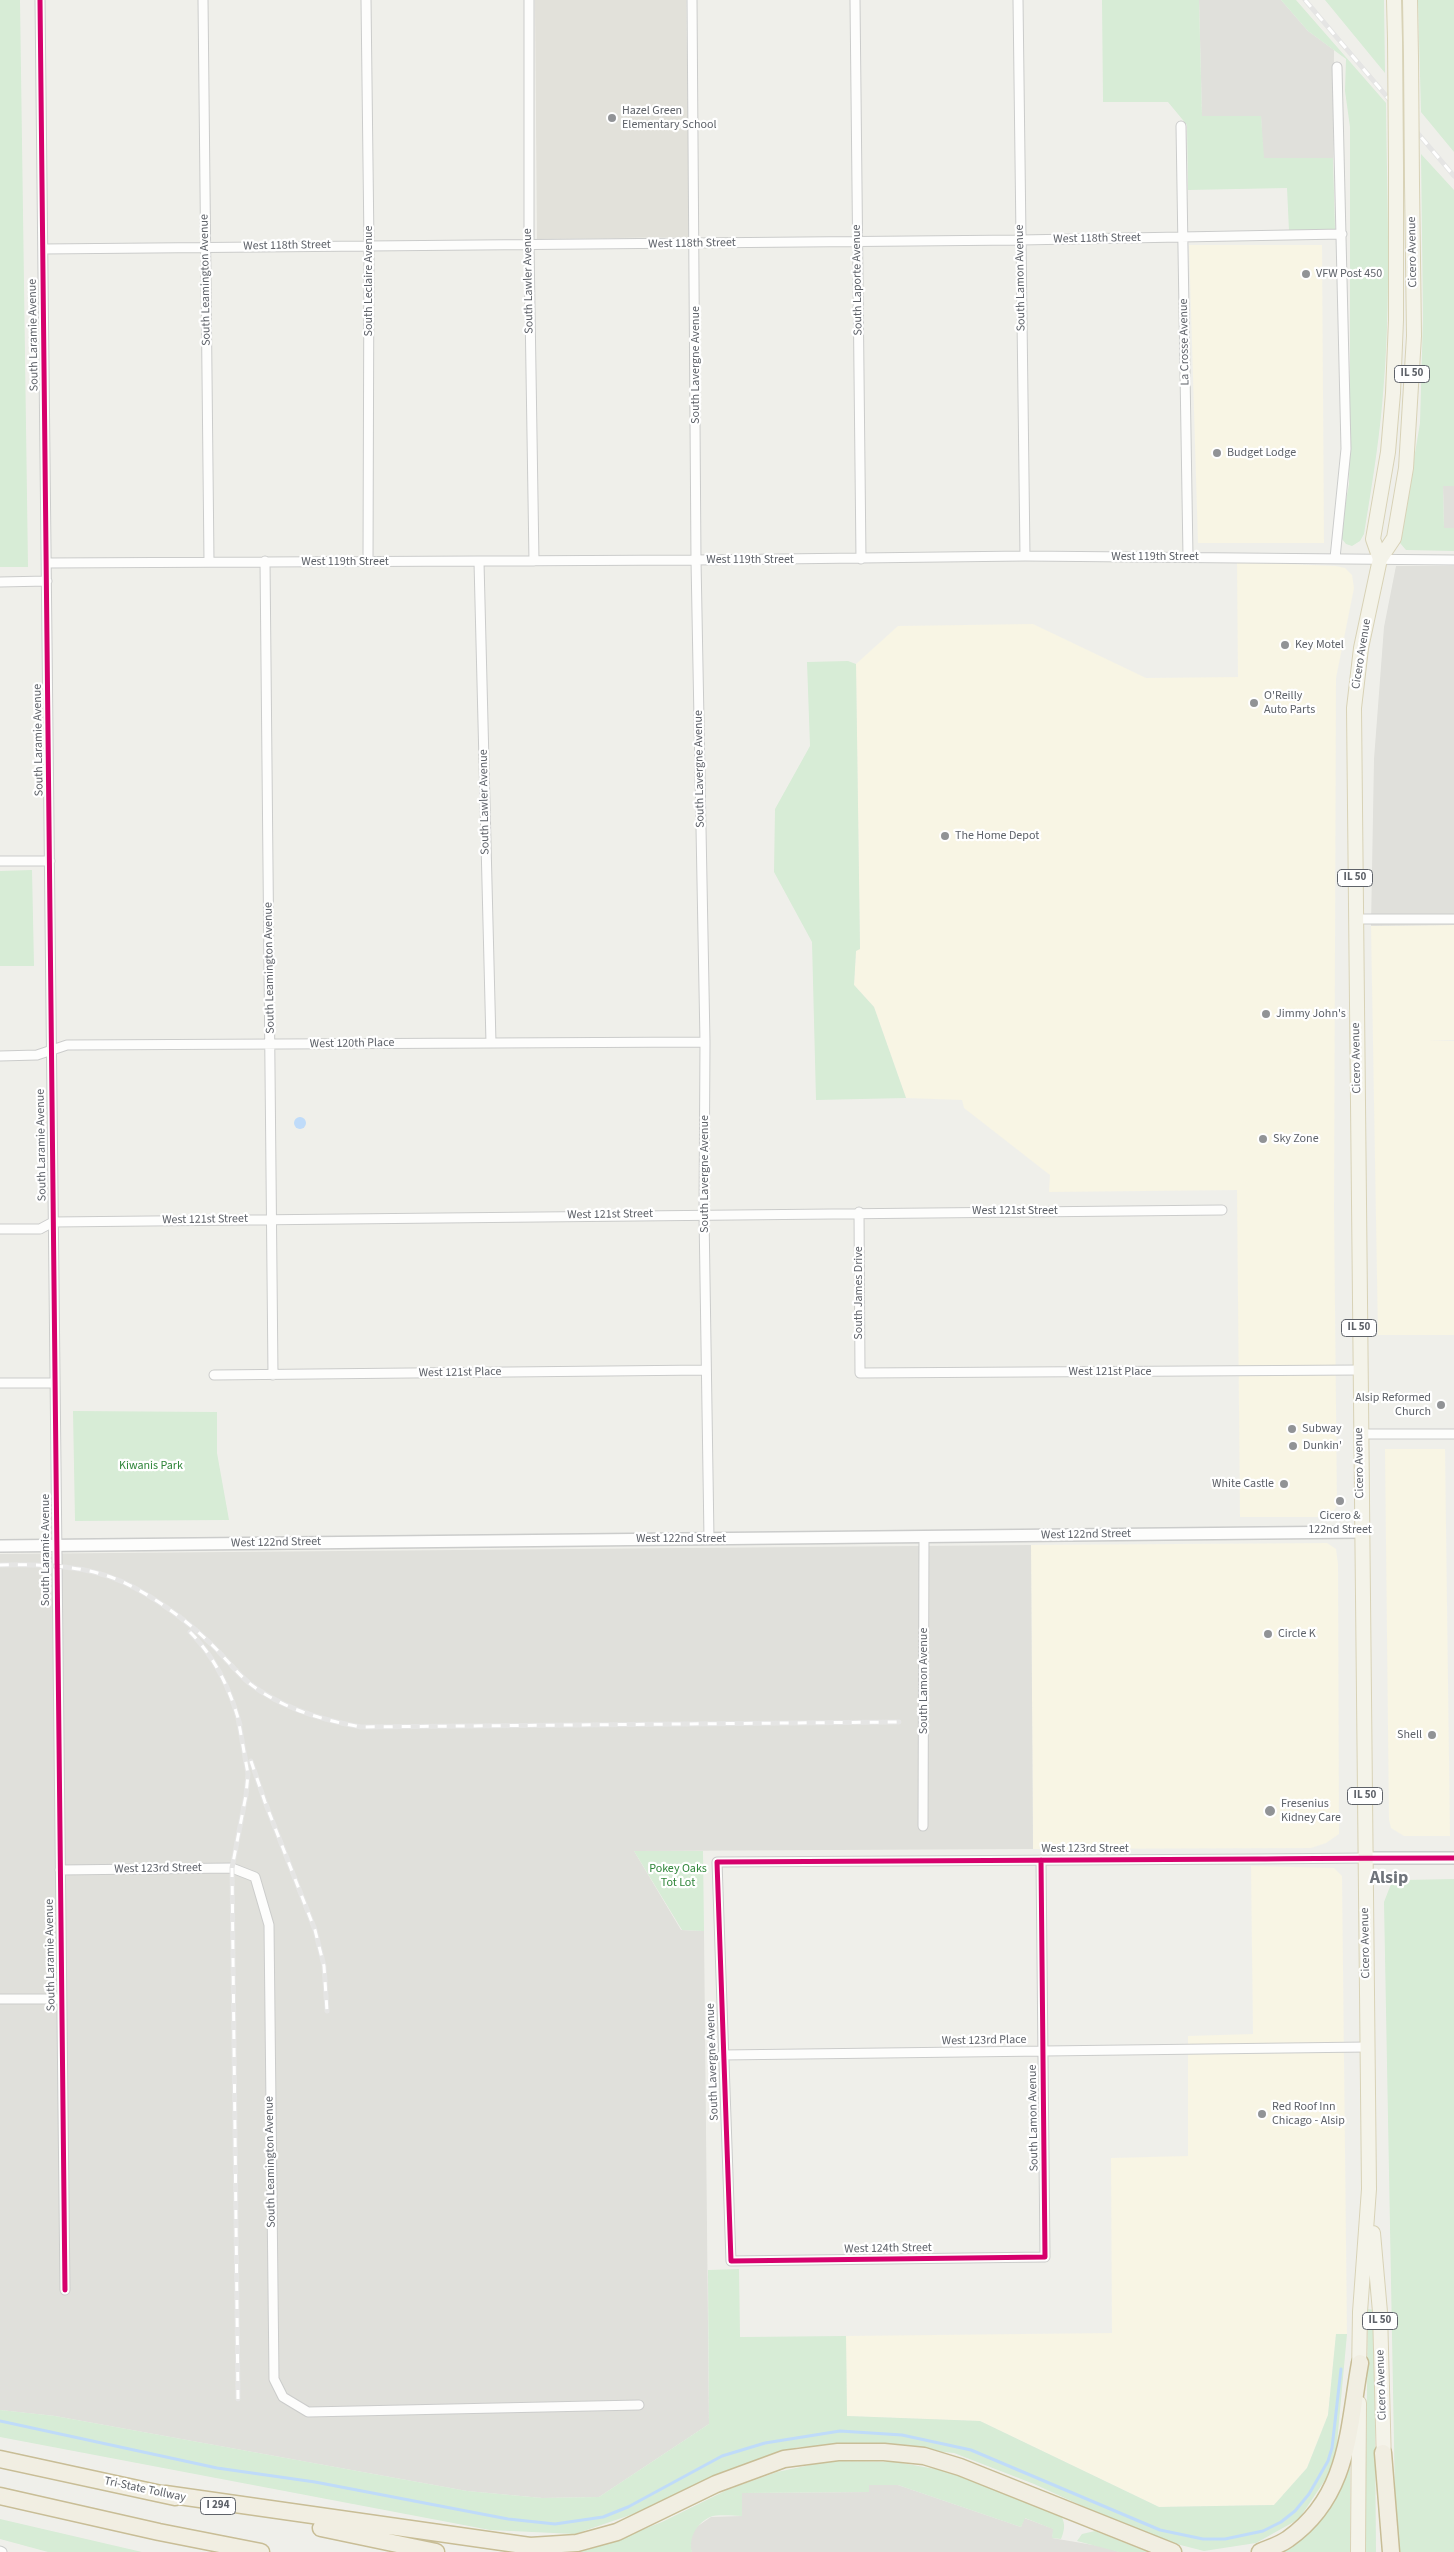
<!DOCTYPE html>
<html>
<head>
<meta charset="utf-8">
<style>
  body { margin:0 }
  canvas { display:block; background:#efefea }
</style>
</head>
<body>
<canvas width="1454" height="2552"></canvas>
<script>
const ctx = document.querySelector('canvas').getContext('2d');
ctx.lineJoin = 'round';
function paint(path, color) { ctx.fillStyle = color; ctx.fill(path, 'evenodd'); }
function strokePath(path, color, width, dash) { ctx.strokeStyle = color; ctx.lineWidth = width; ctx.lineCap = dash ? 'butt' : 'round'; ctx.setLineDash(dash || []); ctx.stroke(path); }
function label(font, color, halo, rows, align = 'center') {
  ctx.font = font + ' "Source Sans 3",sans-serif'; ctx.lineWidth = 4.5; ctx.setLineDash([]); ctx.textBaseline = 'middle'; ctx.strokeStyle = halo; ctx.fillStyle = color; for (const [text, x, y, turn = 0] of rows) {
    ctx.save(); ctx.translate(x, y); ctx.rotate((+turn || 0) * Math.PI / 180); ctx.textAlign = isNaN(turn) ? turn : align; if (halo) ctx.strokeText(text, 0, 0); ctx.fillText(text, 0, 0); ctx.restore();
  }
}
paint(new Path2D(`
  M1189,245H1322L1324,543H1198Z
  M1237,562L1336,566L1345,568L1352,575L1354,588L1336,678L1334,1209L1337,1506L1332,1513L1323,1517H1240L1237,1190L1049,1192L1050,1175L964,1108L962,1100L906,1098L874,1007L854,985L856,951L860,948L856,664L898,626L1033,624L1146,678L1238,677Z
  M1454,925V1040L1429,1041H1454V1335H1378L1371,926Z
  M1385,1449H1445L1450,1836H1404L1391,1828L1389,1820Z
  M1327,1543L1336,1549L1338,1564L1339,1834L1326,1843L1311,1848L1033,1849L1031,1545Z
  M1251,1866L1334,1868L1342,1876L1347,2334L1336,2335L1328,2415L1307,2468L1274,2505L1159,2507L980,2421L847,2416L846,2336L1112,2333L1111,2158L1188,2156V2036L1253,2034Z`), '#f8f5e4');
paint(new Path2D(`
  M1199,0H1281L1308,31L1334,50L1333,158H1263L1261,116H1202Z
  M1443,486H1454V528H1444Z
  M1396,566H1454V925L1371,926L1374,759L1384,627Z
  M1031,1545L1033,1849L634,1851L681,1930L704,1931L709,2424L599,2497L542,2498L467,2491L55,2416L0,2410V1554Z
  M868,2485H898L1021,2527L1024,2518L1054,2529L1052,2538L1105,2547L1119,2552H692L689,2544L695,2528L711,2517L742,2516V2493L869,2492Z`), '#e0e0db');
paint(new Path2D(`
  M535,0H686L690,237L537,239Z`), '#e2e1da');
paint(new Path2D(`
  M0,0H20L28,567H0Z
  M1102,0H1199L1202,116H1261L1264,158H1333L1335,230L1289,231L1287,188L1188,190L1187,125L1168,102H1103Z
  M1281,0H1296L1386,103C1387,204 1392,305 1382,406C1378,449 1371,491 1364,534L1360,541L1352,546L1346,544L1342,539L1341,529L1349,484L1350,421V127L1345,91L1346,59L1308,31Z
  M1325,0H1384L1385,73Z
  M1418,0H1454V152L1421,112Z
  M1421,154L1454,190V486H1443L1444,528H1454V551L1406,550L1400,543L1420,423L1423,318Z
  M848,661L856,664L860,949L856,951L854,985L874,1007L906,1098L816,1100L812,942L774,872L775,809L810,746L807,662Z
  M32,870L34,966H0V871Z
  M73,1411L217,1412V1453L229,1520L75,1521Z
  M634,1851H703L704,1931L682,1930Z
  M1404,1874V1880L1454,1879V2552H1396L1384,1902L1391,1884Z
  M739,2269L740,2337L846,2336L847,2416L980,2421L1159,2507L1274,2505L1307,2468L1328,2415L1336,2334H1347L1335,2465L1299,2519L1256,2543L1204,2551L1153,2538L1034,2484L954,2453L878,2445L798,2447L713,2477L636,2513L575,2534L490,2530L0,2437V2410L55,2416L467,2491L542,2498L599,2497L709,2424L708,2270Z
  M1368,2309L1374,2310L1376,2552H1365Z
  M829,2461L896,2462L952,2472L1059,2513C1066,2522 1065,2529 1061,2539L1052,2538L1053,2529L1025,2518L1021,2527L898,2485H869V2492L742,2493V2516C733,2516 718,2514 710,2517C697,2523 688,2538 692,2552H550L603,2545L662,2522L727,2490L777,2472Z
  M1350,2468V2552H1277C1314,2538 1334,2501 1350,2468Z
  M0,2519L142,2552H48L0,2539Z
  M1095,2531L1148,2552H1119L1077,2541L1082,2534Z`), '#d7ecd6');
paint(new Path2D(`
  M294 1123a6 6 0 1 1 12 0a6 6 0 1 1-12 0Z`), '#bfdbf9');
strokePath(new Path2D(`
  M0,2421L217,2468L315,2482L508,2519L555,2524L603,2517L628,2507L722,2456L765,2443L840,2431L902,2435L971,2450L1160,2530L1203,2539H1225L1263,2531L1281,2522L1295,2511L1309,2494L1328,2461L1332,2448L1341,2369`), '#bfdbf9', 3);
const minor = new Path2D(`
  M40,0L65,2290
  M203,0L209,561
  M366,0L369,244L368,562
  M529,0V245L534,561
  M692,0L696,560L705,1042L704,1214L709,1539
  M855,0L861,559
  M1018,0L1025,556
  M1181,126L1188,557
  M43,249L1020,240L1342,234
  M1335,558L1346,449L1337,67
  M265,561L273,1375
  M479,562L491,1043
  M47,563L696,560L1025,556L1454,560
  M0,582L47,581
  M0,861H50
  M1355,919H1454
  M0,1056L37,1055L67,1045L705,1042
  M859,1212L860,1373L1360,1370
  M0,1229H40L53,1222L1222,1210
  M214,1375L706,1370
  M0,1383H54
  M1360,1434H1454
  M923,1826L924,1536
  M1041,1860L1045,2257L731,2261L717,1862L1257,1859L1366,1858
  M60,1870L232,1868L255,1877L269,1925L274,2379L283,2397L308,2412L639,2405
  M0,1999H61
  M722,2055L1367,2047
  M0,2551L2,2552`);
const tertiary = new Path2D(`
  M0,1546L1361,1532
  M1366,1858H1454`);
const primary = new Path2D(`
  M1394,0L1395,39
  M1410,0L1411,57
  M1380,559L1373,539L1388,452L1393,393L1396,320V167
  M1373,2233L1380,2312L1384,2464
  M1359,2374L1360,2312L1369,2189L1354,708L1361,648L1380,559L1394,538L1406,468L1414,336L1412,184
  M1358,2552L1359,2403`);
const motorway = new Path2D(`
  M1383,2453L1391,2552
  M0,2459L175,2497
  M165,2494L530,2546L577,2543L617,2532L716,2484L784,2459L838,2452H884L924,2456L960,2467L1173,2552
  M0,2496L159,2532L261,2552
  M321,2528L436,2552
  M1260,2552C1269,2548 1280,2545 1288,2539C1349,2496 1348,2430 1360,2363`);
strokePath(minor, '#cbcccb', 11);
strokePath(tertiary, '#cbcccb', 14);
strokePath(primary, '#d8d2b6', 16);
strokePath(motorway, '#c8bd96', 19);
strokePath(minor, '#fdfdfc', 9);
strokePath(tertiary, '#fdfdfc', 11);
strokePath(primary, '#f4f3e9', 14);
strokePath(motorway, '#f1eee2', 16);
const rail = new Path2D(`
  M1305,0L1454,176
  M0,1565C40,1564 86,1565 123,1582C153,1596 185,1619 209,1642C223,1655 235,1671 249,1683C281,1708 321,1720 361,1727L899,1722
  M190,1632C215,1657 231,1691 240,1725
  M251,1761L265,1802L315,1930L324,1966L327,2011
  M238,2399L232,1868L246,1795L248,1774L238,1718`);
strokePath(rail, '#e5e5e4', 5);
strokePath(rail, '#fff', 3, [9]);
const primaryBridge = new Path2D(`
  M1395,39L1396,167
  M1411,57L1412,184`);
strokePath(primaryBridge, '#d8d2b6', 16, []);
strokePath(primaryBridge, '#f4f3e9', 14);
strokePath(new Path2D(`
  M40,0L65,2290
  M1041,1860L1045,2257L731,2261L717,1862L1257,1859C1323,1858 1388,1858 1454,1858`), '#d6006c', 5);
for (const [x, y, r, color] of [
  [612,118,5,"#919396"],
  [1306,274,5,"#919396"],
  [1217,453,5,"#919396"],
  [1285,645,5,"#919396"],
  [1254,703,5,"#919396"],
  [945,836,5,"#919396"],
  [1266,1014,5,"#919396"],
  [1263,1139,5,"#919396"],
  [1441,1405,5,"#919396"],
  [1292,1429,5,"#919396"],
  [1293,1446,5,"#919396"],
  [1284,1484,5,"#919396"],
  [1340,1501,5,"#919396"],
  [1268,1634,5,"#919396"],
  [1432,1735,5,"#919396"],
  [1270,1811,6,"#919396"],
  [1262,2114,5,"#919396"]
]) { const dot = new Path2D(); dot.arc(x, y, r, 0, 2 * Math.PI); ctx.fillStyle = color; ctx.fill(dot); strokePath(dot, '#fff', 2); }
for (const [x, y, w] of [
  [1412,374,35],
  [1355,878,35],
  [1359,1328,35],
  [1365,1796,35],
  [1380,2321,35],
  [218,2506,35]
]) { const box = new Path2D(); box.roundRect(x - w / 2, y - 8.5, w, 17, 4); ctx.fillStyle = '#fff'; ctx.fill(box); strokePath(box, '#5e6269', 1); }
label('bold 11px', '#5e6269', null, [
  ["IL 50",1412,374],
  ["IL 50",1355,878],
  ["IL 50",1359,1328],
  ["IL 50",1365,1796],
  ["IL 50",1380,2321],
  ["I 294",218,2506]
]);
label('12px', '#5e6269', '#fff', [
  ["Hazel Green",622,111],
  ["Elementary School",622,125],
  ["VFW Post 450",1316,274],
  ["Budget Lodge",1227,453],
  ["Key Motel",1295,645],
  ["O'Reilly",1264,696],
  ["Auto Parts",1264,710],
  ["The Home Depot",955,836],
  ["Jimmy John's",1276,1014],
  ["Sky Zone",1273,1139],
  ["Alsip Reformed",1431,1398,"right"],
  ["Church",1431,1412,"right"],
  ["Subway",1302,1429],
  ["Dunkin'",1303,1446],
  ["White Castle",1274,1484,"right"],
  ["Cicero &",1340,1516,"center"],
  ["122nd Street",1340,1530,"center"],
  ["Circle K",1278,1634],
  ["Shell",1422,1735,"right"],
  ["Fresenius",1281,1804],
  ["Kidney Care",1281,1818],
  ["Red Roof Inn",1272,2107],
  ["Chicago - Alsip",1272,2121]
], 'left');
label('12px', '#5e6269', '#fff', [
  ["West 118th Street",1097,239,-1],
  ["West 118th Street",692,244,-1],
  ["West 118th Street",287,246,-1],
  ["Cicero Avenue",1413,252,-91],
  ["South Lamon Avenue",1021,278,-91],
  ["South Leamington Avenue",206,280,-91],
  ["South Laporte Avenue",858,280,-91],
  ["South Leclaire Avenue",369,281,-90],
  ["South Lawler Avenue",529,281,-91],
  ["South Laramie Avenue",34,335,-91],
  ["La Crosse Avenue",1185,342,-91],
  ["South Lavergne Avenue",696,365,-90],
  ["West 119th Street",1155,557],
  ["West 119th Street",750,560],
  ["West 119th Street",345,562],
  ["Cicero Avenue",1362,654,-81],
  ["South Laramie Avenue",39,740,-91],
  ["South Lavergne Avenue",700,769,-91],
  ["South Lawler Avenue",485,802,-91],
  ["South Leamington Avenue",270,968,-91],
  ["West 120th Place",352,1044,-1],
  ["Cicero Avenue",1357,1058,-91],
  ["South Laramie Avenue",42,1145,-91],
  ["South Lavergne Avenue",705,1174,-90],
  ["West 121st Street",1015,1211],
  ["West 121st Street",610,1215,-1],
  ["West 121st Street",205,1220,-1],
  ["South James Drive",859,1293,-90],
  ["West 121st Place",1110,1372],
  ["West 121st Place",460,1373,-1],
  ["Cicero Avenue",1360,1463,-91],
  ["West 122nd Street",1086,1535,-1],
  ["West 122nd Street",681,1539],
  ["West 122nd Street",276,1543,-1],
  ["South Laramie Avenue",46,1550,-90],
  ["South Lamon Avenue",924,1681,-90],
  ["West 123rd Street",1085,1849],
  ["West 123rd Street",158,1869,-1],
  ["Cicero Avenue",1366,1943,-91],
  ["South Laramie Avenue",51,1955,-91],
  ["West 123rd Place",984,2041,-1],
  ["South Lavergne Avenue",713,2062,-92],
  ["South Lamon Avenue",1034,2118,-91],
  ["South Leamington Avenue",271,2162,-91],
  ["West 124th Street",888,2249,-1],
  ["Cicero Avenue",1382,2385,-92],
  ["Tri-State Tollway",145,2490,12]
]);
label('12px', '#30863a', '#fff', [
  ["Kiwanis Park",151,1466],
  ["Pokey Oaks",678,1869],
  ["Tot Lot",678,1883]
]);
label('bold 18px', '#6f747b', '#fff', [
  ["Alsip",1389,1879]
]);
</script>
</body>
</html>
